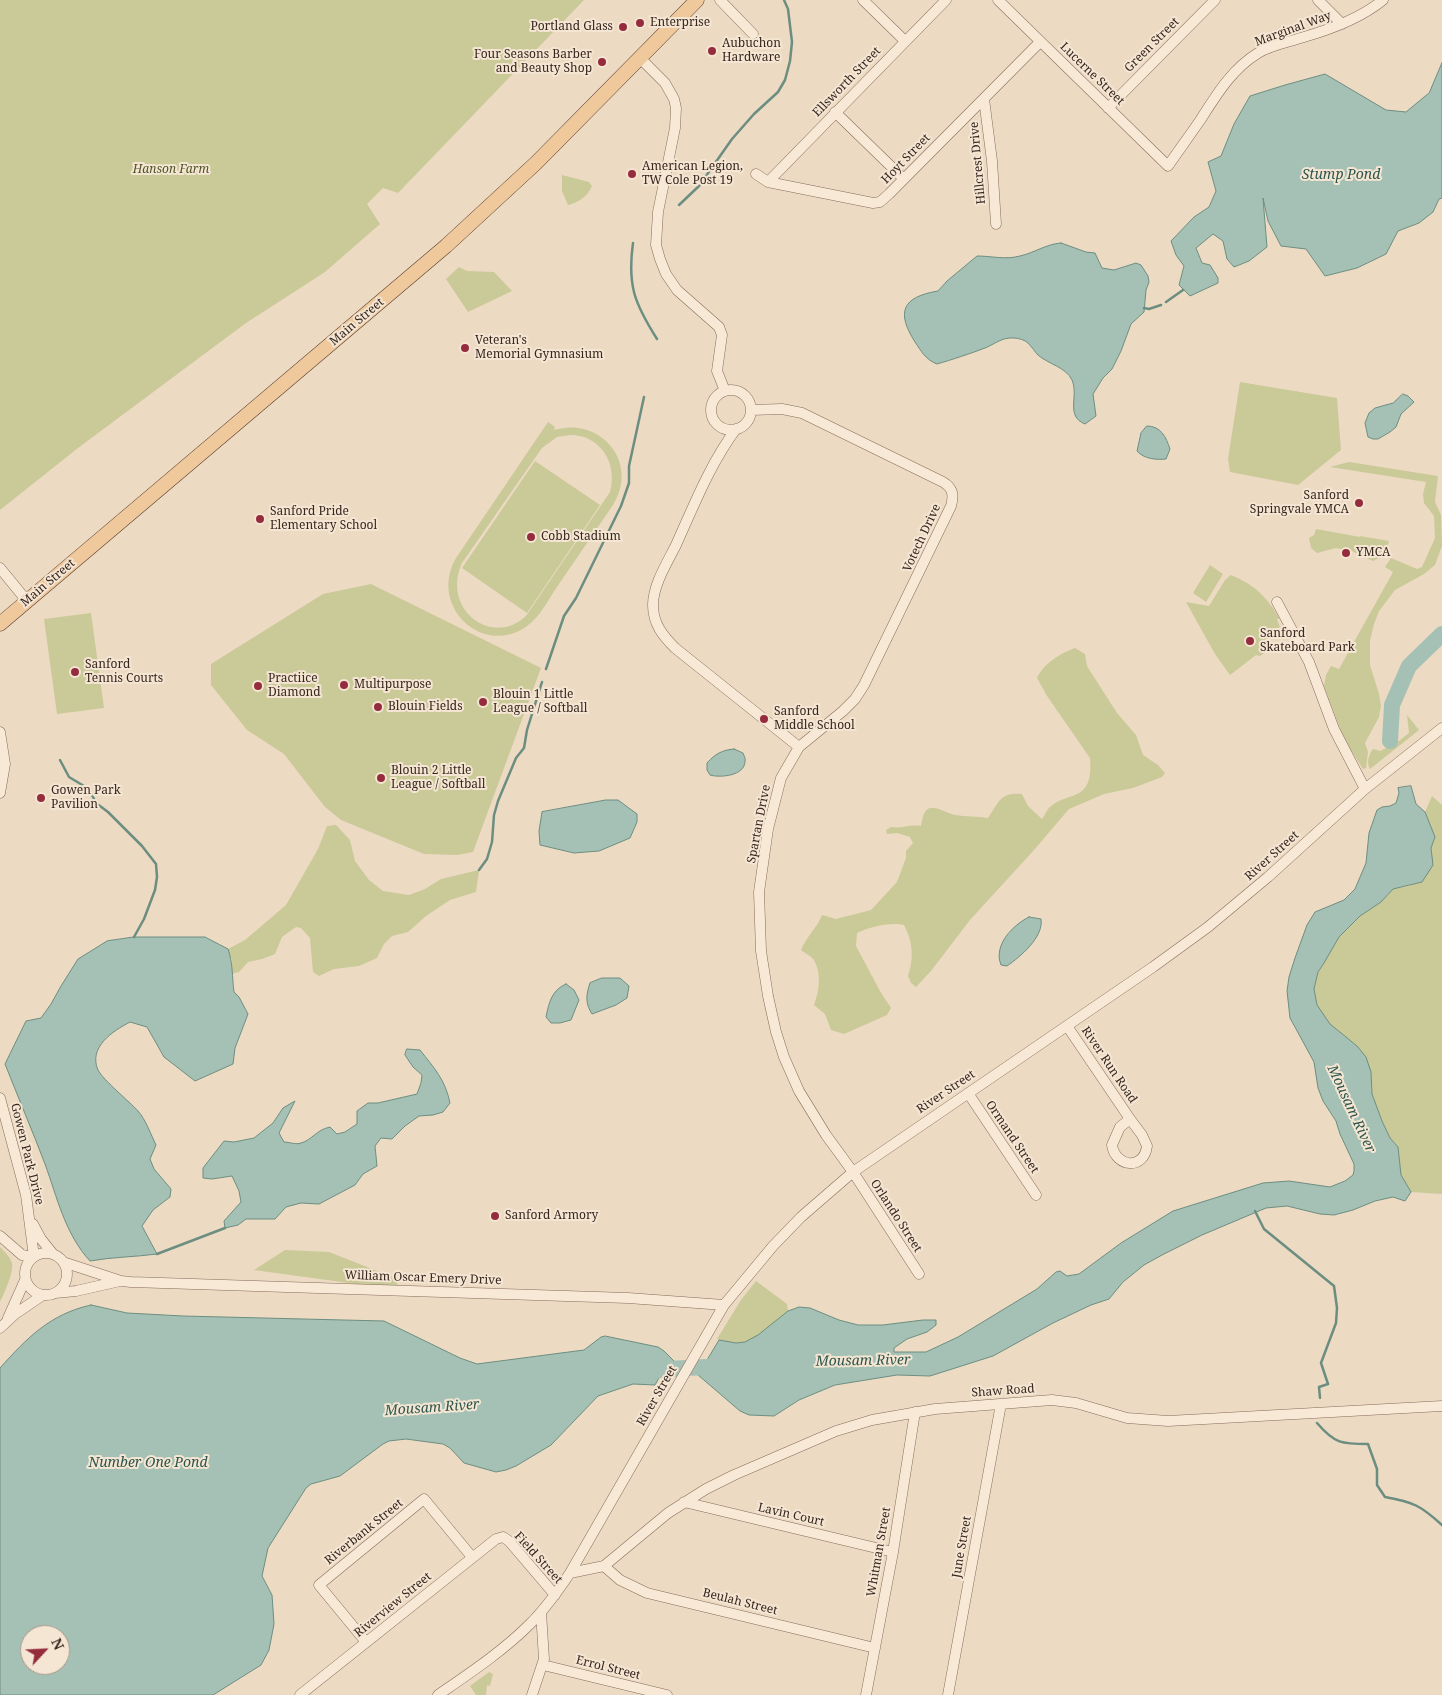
<!DOCTYPE html>
<html>
<head>
<meta charset="utf-8">
<style>
  body { margin:0 }
  #map { position:relative; width:1442px; height:1695px; overflow:hidden; background:#eddac3; font-family:"Noto Serif",serif }
  canvas { display:block }
  .north { position:absolute; left:20px; top:1625px; width:50px; height:50px; box-sizing:border-box; background:#f4e6d3; border:1px solid #a8998b; border-radius:50%; rotate:65deg; font-size:14px; font-weight:700; line-height:20px; text-align:center; color:#37261e }
  .north::after { content:''; display:block; margin:auto; width:18px; height:22px; background:#942c3d; clip-path:polygon(50% 0,100% 100%,50% 72%,0 100%) }
</style>
</head>
<body>
<div id="map">
<canvas width="1442" height="1695"></canvas>
<div class="north">N</div>
</div>
<script>
const ctx = document.querySelector('canvas').getContext('2d');
ctx.lineJoin = 'round';
function paint(path, color) { ctx.fillStyle = color; ctx.fill(path, 'evenodd'); }
function strokePath(path, color, width, dash) { ctx.strokeStyle = color; ctx.lineWidth = width; ctx.lineCap = dash ? 'butt' : 'round'; ctx.setLineDash(dash || []); ctx.stroke(path); }
function label(font, color, halo, rows, align = 'center') {
  ctx.font = font + ' "Noto Serif",serif'; ctx.lineWidth = 4; ctx.setLineDash([]); ctx.textBaseline = 'middle'; ctx.strokeStyle = halo; ctx.fillStyle = color; for (const [text, x, y, turn = 0] of rows) {
    ctx.save(); ctx.translate(x, y); ctx.rotate((+turn || 0) * Math.PI / 180); ctx.textAlign = isNaN(turn) ? turn : align; if (halo) ctx.strokeText(text, 0, 0); ctx.fillText(text, 0, 0); ctx.restore();
  }
}
paint(new Path2D(`
  M0,0H584L398,193L383,188L367,204L380,224L325,272L246,323L78,448L0,510Z
  M562,175L589,182L592,186C588,196 578,203 568,205L562,191Z
  M459,267L467,271L494,272L512,291L468,312L446,279Z
  M1240,382L1337,398L1341,450L1298,485L1230,472L1228,459Z
  M548,422L555,427L554,430C600,416 640,462 613,505C595,531 577,558 559,584C549,598 541,616 527,626C483,658 428,606 456,558ZM570,435C601,435 618,464 610,492L526,616C492,648 441,609 462,563L542,448L557,437Z
  M535,461L600,505L527,613L462,568Z
  M1349,462L1438,476L1435,502L1441,515L1442,546L1435,565L1424,574L1395,590L1379,611L1374,624L1370,641V665L1379,694L1381,706L1379,717L1365,743L1368,752L1366,768L1363,769L1344,739L1324,686L1326,675L1331,666L1339,669L1393,572L1385,567L1391,558L1417,569L1422,567L1435,538L1434,516L1424,503L1423,494L1426,482L1330,467Z
  M1316,529L1360,537V536L1389,541L1385,555L1373,561L1352,551L1336,548L1317,553L1311,548L1309,538L1314,535Z
  M1210,565L1223,574L1206,602L1193,593Z
  M1231,575C1255,585 1267,597 1279,618L1277,620L1280,627L1265,635L1272,648L1260,656L1256,655L1230,675L1215,654L1186,602L1209,606L1225,580Z
  M371,584L541,668L473,852L457,855L424,854L341,820L325,807L284,754L247,730L211,685V664L323,594Z
  M91,613L104,708L57,714L44,619Z
  M1075,648L1085,654L1087,666L1101,688L1117,713L1136,735L1143,755L1158,765L1165,773L1162,777L1133,788L1104,794L1069,809L1034,850L970,920L931,971L916,987L911,983L908,976C914,958 913,942 904,925C889,922 870,927 857,933L856,946L880,991L891,1008L887,1015L844,1034L831,1030L825,1014L814,1005C819,991 822,974 814,960C811,956 805,953 801,950C806,937 817,928 822,915L836,919L871,910L897,882L906,858V851L913,843L910,837L897,833L887,834L886,830L891,827C901,829 910,824 921,826C925,797 937,810 955,815C966,817 977,816 988,818C999,802 1000,792 1022,794L1028,806L1042,819C1045,815 1047,809 1051,806C1059,799 1069,798 1077,794C1091,788 1091,771 1090,758L1047,696L1037,678C1043,664 1061,653 1075,648Z
  M1407,715L1419,730L1370,769C1366,763 1369,754 1373,749L1380,751C1391,746 1400,741 1409,733Z
  M1432,796L1442,805V1194L1411,1192L1401,1175L1398,1147L1390,1138L1382,1121L1372,1094L1371,1072L1357,1046L1330,1024L1322,1014L1317,1005L1314,989L1318,972L1339,937L1360,916L1381,902L1393,889L1409,886L1432,865L1431,848L1435,837L1425,812Z
  M336,825L350,840L355,861L369,880L383,891L409,895L425,889L441,879L479,870L476,892L450,900L426,916L408,932L392,936L384,944L377,958L359,966L334,969L319,976L313,972L310,938L301,928L296,927L282,937L275,954L262,959L248,962L239,972L231,974L232,960L228,949L245,940L286,905L318,849L327,826Z
  M0,1247C4,1251 10,1257 12,1263C14,1272 4,1294 0,1302Z
  M285,1250L329,1252L395,1278L400,1290L254,1270Z
  M756,1281L787,1304L788,1311C775,1322 757,1342 738,1343C732,1343 725,1341 719,1340L717,1339L741,1300Z
  M489,1672L493,1674L490,1686L487,1685L486,1695H476L470,1686Z`), '#cac998');
const water = new Path2D(`
  M1442,63V198L1439,199L1433,212L1419,223L1398,231L1386,254L1357,268L1325,276L1306,249L1281,246L1268,221L1263,198L1267,247L1249,261L1234,267L1227,259L1223,241L1213,234L1196,248L1202,263L1210,265L1218,278V283L1190,296L1179,285L1184,266L1176,255L1171,241L1194,217L1209,207L1216,191L1208,162L1221,156L1234,124L1250,96L1285,85L1325,74L1386,110L1406,112L1429,93Z
  M1061,243L1086,252L1095,253L1102,268L1114,270L1136,263L1141,265L1148,276L1149,282L1146,290L1144,312L1131,324L1121,351L1112,369L1103,378L1093,394L1096,416L1085,424C1065,416 1079,396 1072,380C1066,367 1048,364 1038,355C1035,352 1032,347 1028,343C1025,340 1018,338 1014,338C1002,337 995,344 985,348C972,353 951,360 937,364C926,360 921,351 915,342C896,312 902,297 938,291L947,281L977,256C992,256 1005,260 1020,256C1034,253 1046,244 1061,243Z
  M1403,394L1408,396L1414,402L1401,414L1396,427L1390,432L1378,439H1373L1368,437L1365,423L1369,413L1375,408L1393,403Z
  M1147,426C1161,426 1166,437 1170,449L1166,459C1156,460 1144,459 1137,451L1141,433Z
  M734,749L743,753C744,756 746,759 745,761C745,776 720,778 710,775L707,770V763C715,754 722,750 734,749Z
  M1411,786L1416,804L1425,812L1435,837L1431,848L1433,865L1422,882L1393,889L1381,902L1360,916L1339,937L1324,963L1318,972L1314,989L1317,1005L1330,1024L1357,1046L1366,1057L1371,1072L1372,1094L1382,1121L1390,1138L1398,1147L1401,1175L1411,1192L1405,1201L1393,1197L1375,1201L1353,1210L1334,1215L1320,1214L1287,1206L1266,1208L1202,1235L1162,1255L1144,1265L1123,1282L1109,1299L1091,1305L1053,1323L993,1356L930,1376L897,1375L835,1385L799,1400L774,1416L749,1415L740,1411L698,1375L719,1340L736,1343L745,1342L758,1335L788,1311L799,1307L810,1308L839,1320L858,1325H883L923,1320H936V1325L927,1332L907,1339L894,1348V1352H926L958,1337L1037,1289L1056,1272L1060,1271L1067,1276L1079,1274L1121,1243L1173,1211L1263,1183L1289,1181L1330,1187L1345,1181L1353,1175L1354,1171V1164L1340,1134L1336,1121L1323,1101L1318,1088L1314,1062L1290,1018L1287,991L1289,977L1295,958L1307,925L1315,912L1344,900L1355,889L1366,863L1369,833L1377,810L1382,807L1390,806L1396,803L1399,793L1398,788Z
  M606,800H618L637,814V822L630,838L599,851L574,853L540,845L539,831L542,812Z
  M1029,917L1041,919C1044,937 1020,957 1007,966L1001,965C993,945 1013,925 1029,917Z
  M134,937H205L228,949C233,963 232,977 234,992L239,997L248,1014L235,1048L233,1064L195,1081L164,1057L147,1027L130,1022C113,1031 88,1047 98,1070C103,1080 130,1102 138,1111C146,1120 151,1135 156,1145L150,1159L154,1169L171,1189L170,1197L153,1210L142,1226L157,1254C135,1257 112,1257 90,1261C65,1234 57,1197 45,1164C32,1130 18,1097 5,1064L26,1021L41,1018L51,1004L61,986L78,959L107,941Z
  M602,978H620L629,986L627,998L616,1005L592,1014C585,1003 586,995 590,983Z
  M566,984L574,990L579,1000L571,1020L560,1023H551L546,1017C549,1002 552,990 566,984Z
  M407,1049L420,1050C434,1068 445,1079 450,1103L443,1112L433,1115L419,1116L405,1126L392,1139L381,1138L375,1146L377,1166L363,1174L355,1185L319,1204L301,1203L286,1207L275,1219H246L238,1225L225,1228L224,1221L241,1202L239,1191L232,1176L212,1179L203,1178V1168L224,1141L234,1142L254,1138L273,1123L283,1108L295,1101L279,1133L284,1142C289,1142 296,1145 301,1143C312,1140 316,1130 330,1127L337,1134L345,1132L357,1124V1111L368,1103H378L417,1094L421,1083L422,1075L413,1067L405,1055Z
  M91,1305L127,1313L183,1316L384,1321L460,1358L477,1364L584,1350L601,1337L605,1336L658,1347L664,1351L674,1361V1367L669,1376H660L655,1385L633,1384L598,1396L551,1445L516,1466L506,1470L496,1472L464,1463L450,1448L443,1444L406,1439L389,1441L383,1444L340,1476L311,1484L306,1488L268,1548L262,1576L272,1595L274,1624L269,1650L261,1665L213,1695H0V1368C27,1338 50,1314 91,1305ZM30,1635H60V1665H30Z`);
paint(water, '#a5c0b4');
strokePath(water, '#6c8e80', 1);
strokePath(new Path2D(`
  M679,205L699,186L732,139L754,114L778,92L785,80L790,61L792,42L788,9L784,0
  M633,243C627,286 635,304 657,339
  M1166,302L1183,290
  M1144,308L1149,309L1161,305
  M546,669L564,616L576,598L621,506L629,483V466L644,397
  M60,760L69,777L89,789L96,803L108,812L142,846L156,864L157,877L155,890L144,919L134,937
  M479,870L487,859L492,842L494,815L498,801L516,758L524,748L527,730L542,682
  M1255,1211L1264,1229L1334,1286L1337,1308L1336,1323L1321,1363L1328,1384L1319,1387L1320,1398
  M157,1254L225,1228
  M1317,1423C1335,1444 1342,1444 1368,1444L1377,1469V1485L1385,1497C1414,1502 1421,1506 1442,1525`), '#6c8e80', 2.5);
strokePath(new Path2D(`
  M1390,741L1392,705L1409,666L1442,634
  M652,1371C676,1367 700,1368 725,1366`), '#a5c0b4', 16);
const minor = new Path2D(`
  M720,0L753,34
  M863,0L905,41
  M998,0L1168,166C1179,150 1190,135 1201,119C1217,94 1232,69 1258,53C1271,45 1289,42 1304,37C1332,29 1361,18 1383,0
  M1318,0L1342,24
  M640,58L665,83L674,99L676,108L675,128L658,212L656,245L660,259L666,274L677,290L719,327L722,335L717,371L725,391
  M984,99L992,161L996,224
  M1108,108L1215,0
  M835,112L904,179
  M756,174L768,182L873,203L880,202L889,194L1040,42
  M768,182L946,0
  M711 410a20 20 0 1 1 40 0a20 20 0 1 1-40 0Z
  M751,410L782,409L802,413L943,482C953,488 954,495 951,506L864,685L855,699L843,711L799,747L781,778L768,829L759,892L761,951L768,996L776,1032L784,1057L799,1091L826,1135L853,1172L919,1274
  M736,429C710,464 694,505 676,545C667,563 653,585 653,605C653,624 663,636 675,648L799,747
  M0,568L27,601
  M1277,602L1309,662L1334,729L1365,789
  M0,732L5,764L0,793
  M1067,1026L1130,1119
  M968,1093L1036,1195
  M0,1098L26,1195L34,1257
  M1130,1119L1142,1135L1147,1146C1144,1171 1115,1167 1112,1145L1120,1127Z
  M33,1224L41,1239L53,1254
  M0,1236L22,1255L33,1257
  M25 1274a21 21 0 1 1 42 0a21 21 0 1 1-42 0Z
  M63,1262L121,1281L131,1282L628,1298L724,1305
  M55,1293L76,1291L120,1281
  M8,1318L25,1280
  M0,1328L15,1314L43,1295
  M684,1502L893,1552
  M604,1566L620,1580L647,1593L875,1648
  M570,1573L604,1566L668,1513L706,1489L734,1475L836,1431L872,1420L935,1409L1052,1400L1076,1403L1127,1418L1168,1421L1442,1406
  M366,1642L319,1585L413,1508L424,1499L472,1557
  M543,1665L667,1695
  M300,1695L496,1539L503,1537L509,1541L555,1595
  M438,1695C470,1673 503,1651 530,1624C545,1609 558,1591 570,1573L724,1305L773,1246L801,1217L853,1172L1153,967L1208,927L1268,877L1365,789L1442,728
  M532,1695L544,1659L541,1612
  M866,1695L893,1552L915,1412
  M948,1695L1001,1404`);
const major = new Path2D(`
  M0,624L446,246L536,163L697,0`);
strokePath(minor, '#866b5b', 11);
strokePath(major, '#543b2f', 15);
strokePath(minor, '#f8e9d6', 10);
strokePath(major, '#efc99c', 14);
for (const [x, y, r, color] of [
  [640,23,5,"#942c3d"],
  [623,27,5,"#942c3d"],
  [712,51,5,"#942c3d"],
  [602,62,5,"#942c3d"],
  [632,174,5,"#942c3d"],
  [465,348,5,"#942c3d"],
  [1359,503,5,"#942c3d"],
  [260,519,5,"#942c3d"],
  [531,537,5,"#942c3d"],
  [1346,553,5,"#942c3d"],
  [1250,641,5,"#942c3d"],
  [75,672,5,"#942c3d"],
  [344,685,5,"#942c3d"],
  [258,686,5,"#942c3d"],
  [483,702,5,"#942c3d"],
  [378,707,5,"#942c3d"],
  [764,719,5,"#942c3d"],
  [381,778,5,"#942c3d"],
  [41,798,5,"#942c3d"],
  [495,1216,5,"#942c3d"]
]) { const dot = new Path2D(); dot.arc(x, y, r, 0, 2 * Math.PI); ctx.fillStyle = color; ctx.fill(dot); strokePath(dot, '#f4e6d3', 2); }
label('12px', '#37261e', '#f4e6d3', [
  ["Enterprise",650,23],
  ["Portland Glass",613,27,"right"],
  ["Aubuchon",722,44],
  ["Hardware",722,58],
  ["Four Seasons Barber",592,55,"right"],
  ["and Beauty Shop",592,69,"right"],
  ["American Legion,",642,167],
  ["TW Cole Post 19",642,181],
  ["Veteran's",475,341],
  ["Memorial Gymnasium",475,355],
  ["Sanford",1349,496,"right"],
  ["Springvale YMCA",1349,510,"right"],
  ["Sanford Pride",270,512],
  ["Elementary School",270,526],
  ["Cobb Stadium",541,537],
  ["YMCA",1356,553],
  ["Sanford",1260,634],
  ["Skateboard Park",1260,648],
  ["Sanford",85,665],
  ["Tennis Courts",85,679],
  ["Practiice",268,679],
  ["Diamond",268,693],
  ["Multipurpose",354,685],
  ["Blouin 1 Little",493,695],
  ["League / Softball",493,709],
  ["Blouin Fields",388,707],
  ["Sanford",774,712],
  ["Middle School",774,726],
  ["Blouin 2 Little",391,771],
  ["League / Softball",391,785],
  ["Gowen Park",51,791],
  ["Pavilion",51,805],
  ["Sanford Armory",505,1216]
], 'left');
label('12px', '#37261e', '#f4e6d3', [
  ["Marginal Way",1293,29,-20],
  ["Green Street",1152,45,-45],
  ["Lucerne Street",1092,74,44],
  ["Ellsworth Street",847,82,-46],
  ["Hoyt Street",906,159,-46],
  ["Hillcrest Drive",978,163,-95],
  ["Main Street",357,322,-40],
  ["Votech Drive",922,538,-65],
  ["Main Street",48,583,-40],
  ["Spartan Drive",759,824,-79],
  ["River Street",1272,856,-42],
  ["River Run Road",1109,1065,56],
  ["River Street",946,1092,-34],
  ["Ormand Street",1012,1137,56],
  ["Gowen Park Drive",27,1154,76],
  ["Orlando Street",896,1216,57],
  ["William Oscar Emery Drive",423,1278,2],
  ["Shaw Road",1003,1391,-4],
  ["River Street",657,1396,-60],
  ["Lavin Court",791,1515,13],
  ["Riverbank Street",364,1532,-39],
  ["June Street",962,1547,-80],
  ["Whitman Street",879,1552,-80],
  ["Field Street",538,1558,48],
  ["Beulah Street",740,1602,14],
  ["Riverview Street",393,1605,-39],
  ["Errol Street",608,1668,14]
]);
label('italic 12px', '#4e5325', '#f4e6d3', [
  ["Hanson Farm",171,170]
]);
label('italic 14px', '#2e564d', '#f4e6d3', [
  ["Stump Pond",1341,175],
  ["Mousam River",1351,1109,65],
  ["Mousam River",863,1361,-1],
  ["Mousam River",432,1408,-4],
  ["Number One Pond",148,1463]
]);
</script>
</body>
</html>
